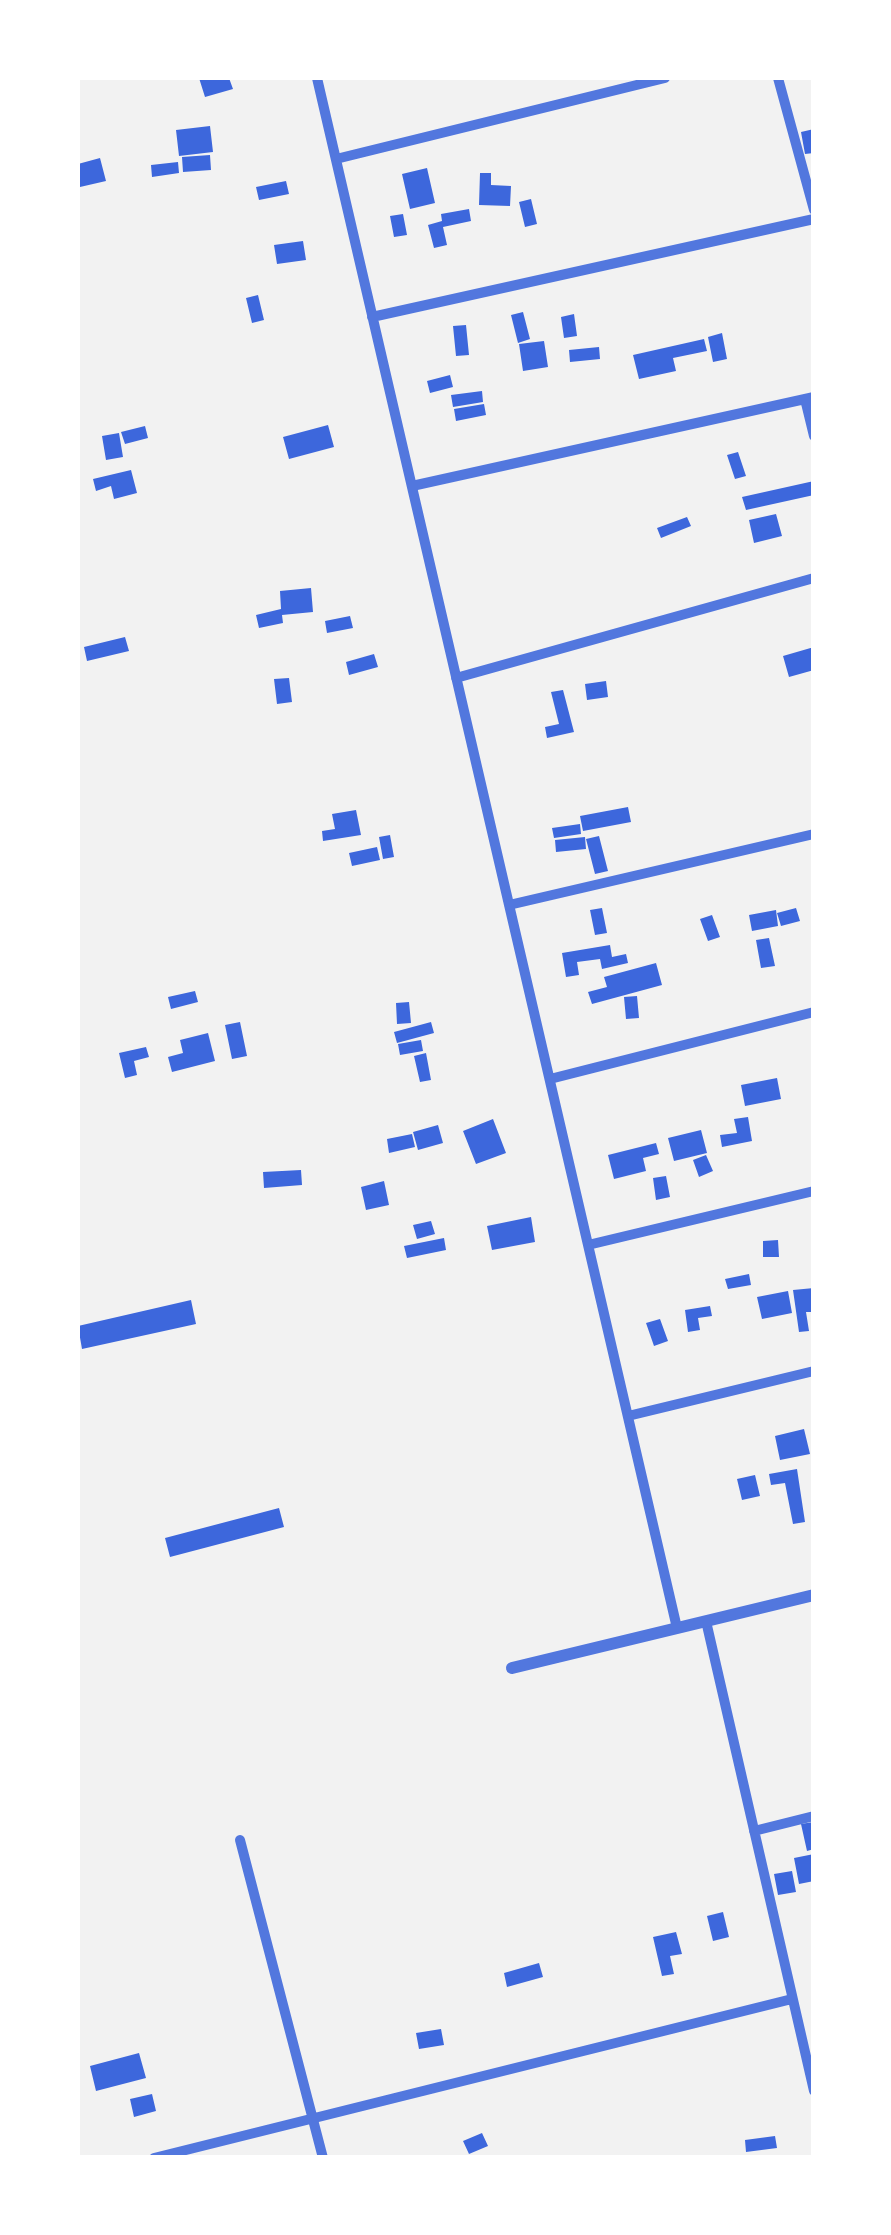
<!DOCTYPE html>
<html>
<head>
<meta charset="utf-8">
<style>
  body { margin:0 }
  #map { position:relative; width:891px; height:2235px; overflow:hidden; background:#f2f2f2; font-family:Barlow,sans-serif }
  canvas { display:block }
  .frame { position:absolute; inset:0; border:80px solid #fff; pointer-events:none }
</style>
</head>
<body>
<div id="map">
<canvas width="891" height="2235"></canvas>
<div class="frame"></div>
</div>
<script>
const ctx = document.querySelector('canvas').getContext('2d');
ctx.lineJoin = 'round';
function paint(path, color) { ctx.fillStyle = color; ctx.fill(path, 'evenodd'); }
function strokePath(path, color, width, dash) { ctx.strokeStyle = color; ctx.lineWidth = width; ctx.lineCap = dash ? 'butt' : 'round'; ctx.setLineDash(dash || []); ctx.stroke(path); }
paint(new Path2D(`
  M199,78H213L214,80L229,78L233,89L205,97Z
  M210,126L213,152L179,156L176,130Z
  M814,129V153L805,154L801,132Z
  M210,155L211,170L183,172L182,157Z
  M100,158L106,181L80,187L78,164Z
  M178,162L179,173L152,177L151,165Z
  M427,168L435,203L410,209L402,174Z
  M480,173H491V185L511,186L510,206L479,205Z
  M286,181L289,194L259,200L256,187Z
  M531,199L537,224L525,227L519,202Z
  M469,209L471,221L443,227L447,245L434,248L428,225L442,221L441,214Z
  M403,214L407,235L394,237L390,216Z
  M303,241L306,260L277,264L274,245Z
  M258,295L264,320L252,323L246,298Z
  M523,312L530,339L518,343L511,315Z
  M574,314L577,336L564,338L561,317Z
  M466,325L469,355L456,356L453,326Z
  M722,333L727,359L713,362L708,337Z
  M704,339L707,351L673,358L676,371L639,379L633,355Z
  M544,341L548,367L523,371L519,344Z
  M599,347L600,359L570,362L569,350Z
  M450,375L453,387L430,393L427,381Z
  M482,391L483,402L453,407L451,395Z
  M484,404L486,415L456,421L454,409Z
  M328,425L334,447L289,459L283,437Z
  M145,426L148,438L125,444L121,432Z
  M119,433L123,457L106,460L102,436Z
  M738,452L746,476L735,479L727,455Z
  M131,470L137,493L114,499L111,486L96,491L93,479Z
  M814,481V495L746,510L742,497Z
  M776,514L782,536L754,543L749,520Z
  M687,517L691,526L661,538L657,528Z
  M311,588L313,612L282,615L283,623L259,628L256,615L281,609L280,591Z
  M350,616L353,628L327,633L325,621Z
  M125,637L129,651L87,661L84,647Z
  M814,647V670L789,677L783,656Z
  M374,654L378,667L349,675L346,662Z
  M289,678L292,702L277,704L274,679Z
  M606,681L608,697L587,700L585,684Z
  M563,690L574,732L547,738L545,727L559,724L551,692Z
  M628,807L631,822L583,831L580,816Z
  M356,810L361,835L323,841L322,831L335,829L332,814Z
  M580,824L581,834L554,838L552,828Z
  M390,835L394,857L383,859L379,837Z
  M599,836L608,871L595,874L586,839Z
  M585,837L586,849L556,852L555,840Z
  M377,847L380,860L352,866L349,853Z
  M602,908L607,933L595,935L590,910Z
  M796,908L800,921L781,926L777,913Z
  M776,910L778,926L752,931L749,915Z
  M712,915L720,937L708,941L700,919Z
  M769,938L775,966L761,968L756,940Z
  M610,945L612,957L626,954L628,963L602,969L600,959L577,962L579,975L566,977L562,953Z
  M656,963L662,985L592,1004L588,992L607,987L604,977Z
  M195,991L198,1002L171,1009L168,997Z
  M637,996L639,1018L626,1019L624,997Z
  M409,1002L411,1023L397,1024L396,1003Z
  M240,1022L247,1056L232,1059L225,1025Z
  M431,1022L434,1033L397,1043L394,1032Z
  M208,1033L215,1061L172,1072L168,1057L183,1053L180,1040Z
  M421,1040L423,1051L400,1055L398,1044Z
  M146,1047L149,1057L134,1061L137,1075L125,1078L119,1053Z
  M426,1053L431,1080L420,1082L414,1056Z
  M777,1078L781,1099L745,1106L741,1085Z
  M748,1117L752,1141L722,1147L720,1135L737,1133L734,1119Z
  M493,1119L506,1153L476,1164L463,1131Z
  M438,1125L443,1143L418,1150L413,1132Z
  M701,1130L707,1153L674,1161L668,1138Z
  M412,1134L415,1147L389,1153L387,1139Z
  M656,1143L659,1154L643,1158L646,1171L614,1179L608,1155Z
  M706,1155L713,1171L699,1177L693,1160Z
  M301,1170L302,1185L264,1188L263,1172Z
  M666,1176L670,1197L656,1200L653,1178Z
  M384,1181L389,1205L366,1210L361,1187Z
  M531,1217L535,1242L492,1250L487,1226Z
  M431,1221L435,1234L417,1239L413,1225Z
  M444,1238L446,1250L407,1258L404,1246Z
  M778,1240L779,1257H763V1241Z
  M749,1274L751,1285L728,1289L725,1279Z
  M814,1288V1312H806L809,1331L799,1332L793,1290Z
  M788,1291L792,1313L762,1319L757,1297Z
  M191,1300L196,1324L82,1349L78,1326Z
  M710,1306L712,1316L698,1318L700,1330L688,1332L685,1310Z
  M660,1319L668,1341L654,1346L646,1323Z
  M804,1429L810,1454L780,1460L775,1436Z
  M797,1469L805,1522L793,1524L785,1483L771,1485L769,1474Z
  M755,1475L760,1496L742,1500L737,1479Z
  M279,1508L284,1527L170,1557L165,1538Z
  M813,1822L814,1849L807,1851L801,1824Z
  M814,1854V1881L799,1884L794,1858Z
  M792,1871L796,1892L778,1895L774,1874Z
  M723,1912L729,1937L713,1941L707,1916Z
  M676,1932L682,1954L670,1956L674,1974L662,1976L653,1937Z
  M539,1963L543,1977L507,1987L504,1973Z
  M441,2029L444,2045L419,2049L416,2033Z
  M139,2053L146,2078L96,2091L90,2066Z
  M152,2094L156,2111L134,2117L130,2099Z
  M482,2133L488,2146L469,2154L463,2141Z
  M775,2136L777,2148L746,2152L745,2140Z`), '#3d67dc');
strokePath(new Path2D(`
  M317,78L677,1628
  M778,78L814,210
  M336,159L665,78
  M372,317L814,219
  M805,399L814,436
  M412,486L814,397
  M456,678L814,578
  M509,905L814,834
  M550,1079L814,1012
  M588,1245L814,1191
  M628,1416L814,1371
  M706,1621L814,2091
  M754,1831L814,1816
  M240,1840L323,2158
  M154,2158L792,1999`), '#5277de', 10);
strokePath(new Path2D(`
  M512,1668L814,1595`), '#5277de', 12);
</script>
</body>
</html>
